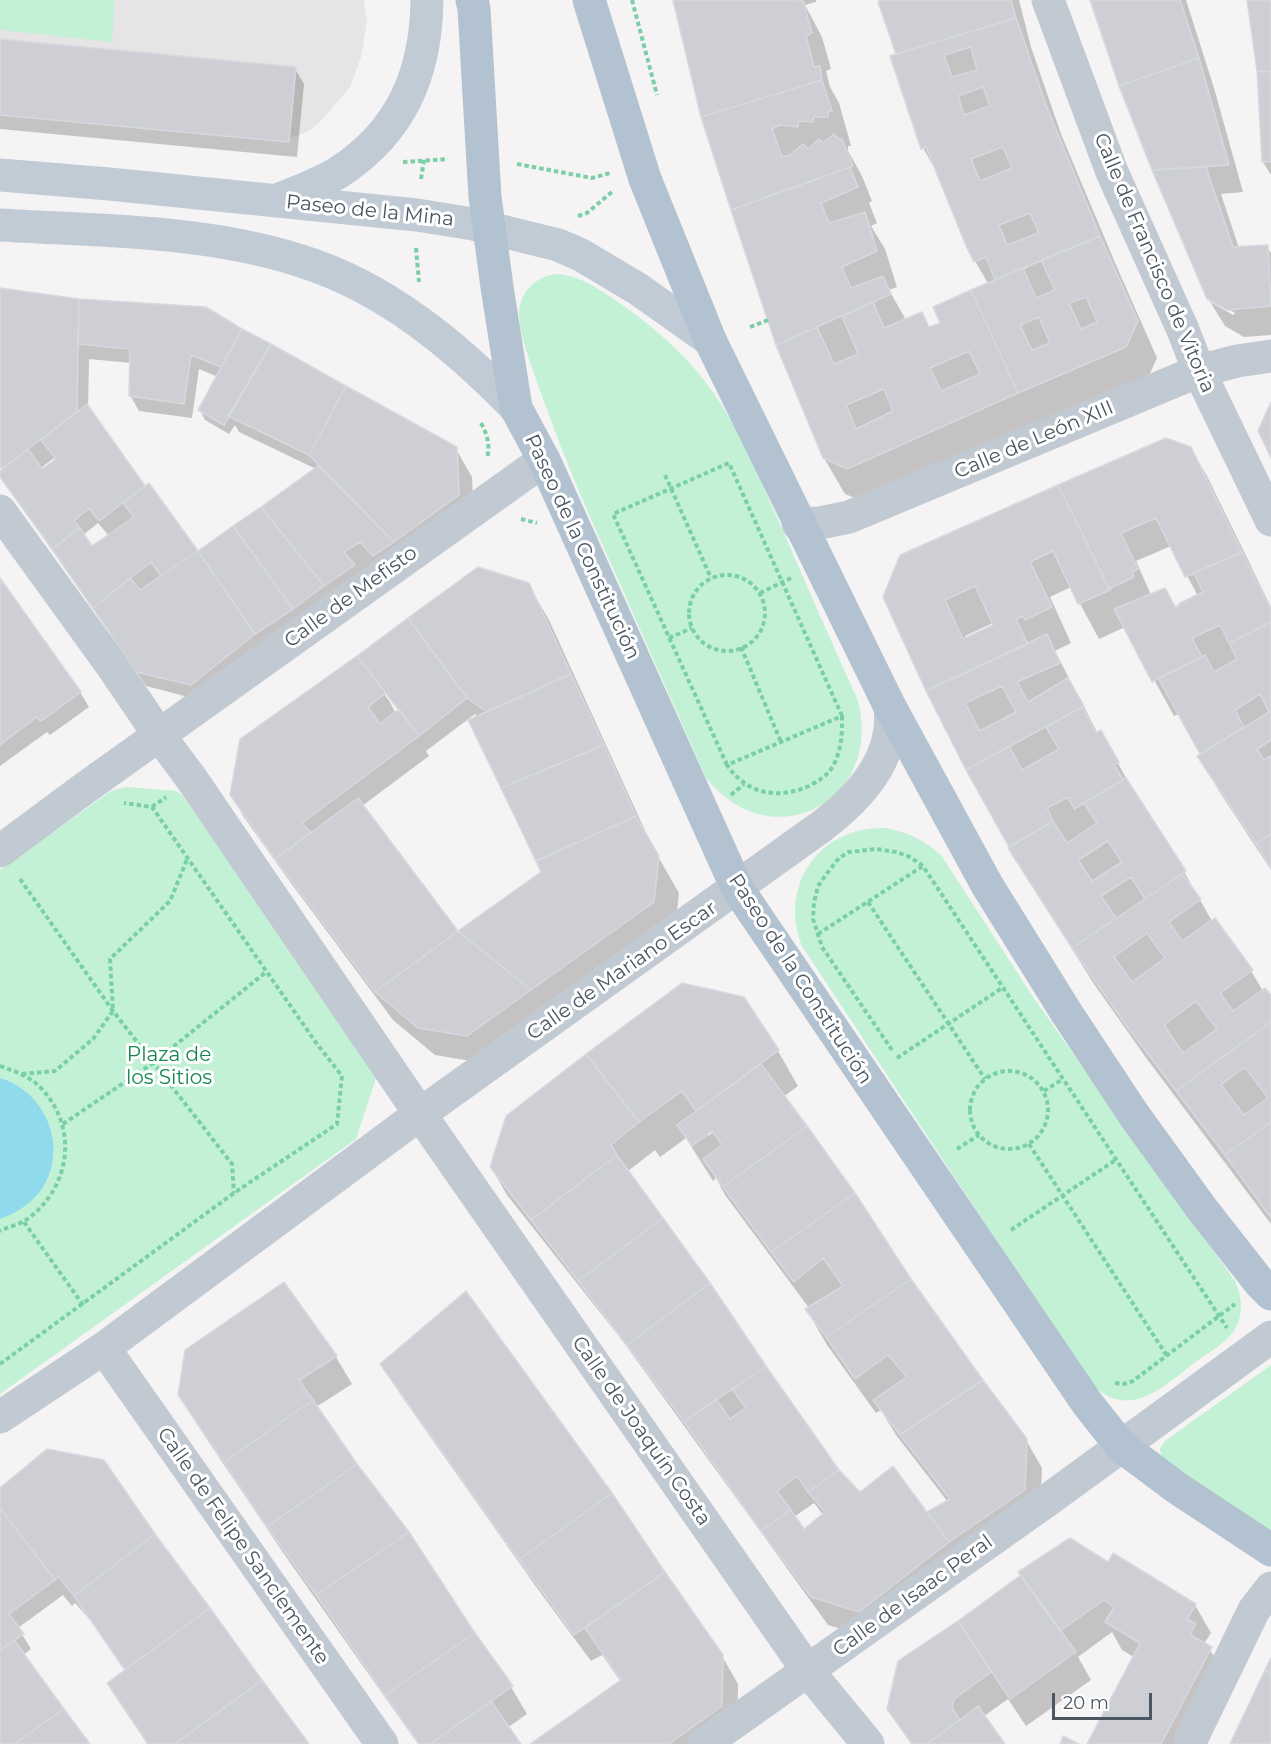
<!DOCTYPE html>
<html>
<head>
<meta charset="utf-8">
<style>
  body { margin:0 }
  #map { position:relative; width:1271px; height:1744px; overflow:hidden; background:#f5f3f3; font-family:Montserrat,sans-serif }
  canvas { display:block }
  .scale { position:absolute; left:1052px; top:1693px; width:100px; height:27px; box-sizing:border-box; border:3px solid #4a5661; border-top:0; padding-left:8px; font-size:18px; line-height:21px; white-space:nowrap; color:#4a5661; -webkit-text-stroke:4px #fff; paint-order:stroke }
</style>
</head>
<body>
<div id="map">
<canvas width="1271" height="1744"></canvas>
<div class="scale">20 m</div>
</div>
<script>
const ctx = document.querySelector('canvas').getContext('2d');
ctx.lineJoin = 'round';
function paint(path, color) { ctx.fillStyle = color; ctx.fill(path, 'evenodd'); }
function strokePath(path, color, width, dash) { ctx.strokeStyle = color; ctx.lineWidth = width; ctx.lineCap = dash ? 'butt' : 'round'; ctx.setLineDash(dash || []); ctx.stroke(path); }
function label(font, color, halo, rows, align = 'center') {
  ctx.font = font + ' Montserrat,sans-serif'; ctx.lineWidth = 6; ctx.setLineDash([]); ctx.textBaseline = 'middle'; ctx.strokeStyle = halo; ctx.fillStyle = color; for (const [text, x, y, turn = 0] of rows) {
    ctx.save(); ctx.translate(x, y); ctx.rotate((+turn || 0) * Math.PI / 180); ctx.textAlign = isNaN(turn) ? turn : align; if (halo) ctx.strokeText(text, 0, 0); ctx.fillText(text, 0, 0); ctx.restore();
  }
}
paint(new Path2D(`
  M0,0H364L367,21L361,57L350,87L319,123L307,132L290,138L289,142L0,115Z`), '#e6e4e5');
paint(new Path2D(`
  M0,0H115L112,42L0,30Z
  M556,274C579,275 599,289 618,302C663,333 703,370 730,419C752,456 768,499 786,538C810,593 834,647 858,701C884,804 768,860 705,776C676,710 646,643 617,577C591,520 566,463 545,404C537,380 519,338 519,313C520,292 536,276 556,274Z
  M126,787L176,791L182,795L271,920L377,1075L356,1139L0,1394V870L111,791Z
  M885,828C908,832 924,840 941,855L1033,997L1235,1281C1241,1295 1244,1310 1237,1325C1230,1341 1211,1351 1197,1361C1162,1387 1131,1422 1090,1383L802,946C778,885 820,826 885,828Z
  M1271,1365V1531L1166,1463L1161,1455L1160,1448L1165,1441Z`), '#c3f1d5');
paint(new Path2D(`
  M0,1078C47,1092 69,1149 41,1190C31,1204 16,1213 0,1219Z`), '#90daee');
paint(new Path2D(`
  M674,0H816V2L805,5L822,37L831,69L826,71L830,87L839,103L851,146H848V151L862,176L872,201L869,203L877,223L871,226L885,249L897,287L889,290L906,320L930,329L942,324L989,285L975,261L939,176L923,148L892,57L897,55L880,2L881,0H1019L1031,47L1061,134L1116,265L1157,358L1146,382L868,503L845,494L824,458L777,345L702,117ZM1027,265L1029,267L997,281Z
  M1092,0H1186L1214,88L1243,192L1221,194L1239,248L1267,247L1271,253V335L1244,337L1225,326L1208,298L1120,86ZM1212,299L1235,313L1233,315L1212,303Z
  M1249,0H1271V175L1263,162L1258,71Z
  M0,41L295,69L304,84L297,157L0,129Z
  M0,290L79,300L205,308L242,331L456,449L472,477L474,522L200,700L146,686L0,475L3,470L0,467ZM89,359L131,363L130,395L139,411L192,418L199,369L218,377L200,410L205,420L229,434L235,425L239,432L316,469L207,568L144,488L88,408ZM54,458L56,461L44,469L42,467ZM98,523L109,536L91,548L83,535Z
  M1190,448L1207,476L1271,607V870L1219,791L1199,756L1202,755L1179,714L1174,716L1125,627L1099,639L1071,587L1050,597L1071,643L1055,651L1098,734L1101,732L1137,798L1184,872L1212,921L1251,971L1263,991L1271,998V1224L1147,1059L1094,984L1031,884L927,690L884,597ZM1171,546L1198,596L1176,610L1151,595L1136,561ZM993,623L995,626L966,640L965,636Z
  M478,568L528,584L549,620L653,848L679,893L674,937L552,1025L544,1019L483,1063L435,1055L393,1020L288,879L243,816L232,795L242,740L359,657L408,620L411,624H413L410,618ZM369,669L400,710L396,714L390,702L367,671ZM475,714L478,717L470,721L543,873L457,932L362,806L429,756L426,751Z
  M0,581L80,692L89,707L50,735L47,732L0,766Z
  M778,1051L798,1086L783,1097L910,1280L1026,1440L1042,1468L1040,1517L875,1639L828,1625L622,1340L507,1195L491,1167ZM719,1128L708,1136V1132ZM686,1138L713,1181L716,1178L725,1195L809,1308L807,1310L827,1345L876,1413L881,1410L896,1435L948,1502L926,1514L859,1494L838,1471L628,1171L655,1150L660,1157ZM814,1503L824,1516L804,1531L794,1517Z
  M284,1284L336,1357L352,1384L316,1407L408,1533L511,1687L527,1714L507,1728L519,1744H418L284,1554L196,1423L179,1394Z
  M382,1364L610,1494L722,1656L738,1684L737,1734L723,1744H533L621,1682L602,1655L591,1661L537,1588L398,1391Z
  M0,1490L154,1535L307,1744H147L109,1683L125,1671L92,1622L75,1603L72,1606L63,1595L18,1628L31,1649L23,1655L89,1744H0Z
  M1108,1564L1195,1605L1211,1633L1205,1642L1226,1676L1191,1744H1089L1134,1657L1122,1650L1112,1632L1078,1657L1091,1680L1026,1726L1008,1699L984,1716L1003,1744H911L889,1708L900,1662L959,1622Z`), '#0003');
const building = new Path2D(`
  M673,0H797L798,2L803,0L812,33L806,36L814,67L820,66L822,80L701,117Z
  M880,0H1011L1016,18L896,54L878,2Z
  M1090,0H1180L1199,58L1119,86Z
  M1247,0H1271V72L1257,71Z
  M1016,18L1046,105L1100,236L995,280L986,257L974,262L967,248L926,147L921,149L890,56ZM971,47L977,70L952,77L944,55ZM983,87L990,106L964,115L958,96ZM1003,147L1012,168L980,181L971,159ZM1030,213L1039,233L1007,245L999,225Z
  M0,39L296,67L289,142L0,115Z
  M1199,58L1229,165L1152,170L1119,86Z
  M1257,71L1271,72V162H1262Z
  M822,80L832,111H829L828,117H814L813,122L799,121L798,127L780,125L772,129L782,157L790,155L803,144L808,149L819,139L823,143L834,134L839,139H842L853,166L731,210L701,117Z
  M850,167L858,187L821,203L829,223L865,212L877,251L842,267L851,288L883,276L891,294L776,345L731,210Z
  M1206,167L1233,247L1268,245L1271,306L1227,310L1207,299L1152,170Z
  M1100,236L1138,321L1126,347L1018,393L971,290L1023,268L1036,298L1055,290L1041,260ZM1086,297L1097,322L1081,329L1069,303ZM1039,317L1050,343L1032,350L1020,325Z
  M0,288L79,299L77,412L3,468L0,464Z
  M971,290L1018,393L847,469L823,458L776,345L817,327L834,364L858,354L842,316L873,302L884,328L922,312L929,327L940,323L933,307ZM969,351L980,374L941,391L930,368ZM884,389L893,411L856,429L846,405Z
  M79,299L206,307L242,329L221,367L191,355L184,404L129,396L130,349L78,344Z
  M242,329L271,344L224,425L198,410Z
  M271,344L346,386L309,455L228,416Z
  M346,386L457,447L459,495L394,542L309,455Z
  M1271,402V458L1258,431Z
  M87,404L145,486L99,521L89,508L74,521L80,528L52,549L0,477V471L28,449L42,469L56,459L41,440Z
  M1166,438L1191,447L1242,552L1185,577L1156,518L1121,533L1138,569L1132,572L1134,577L1109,589L1058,485Z
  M318,466L394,542L373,556L360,542L344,552L355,565L324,586L261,507Z
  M149,483L198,551L161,576L151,562L93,608L52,549L80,528L92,546L134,517L123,503Z
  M1058,485L1110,590L1078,604L1053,551L1030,562L1052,607L1025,620L1023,616L1016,619L1028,644L926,691L883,597L900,555ZM975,586L993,625L963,639L945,600Z
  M261,507L324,586L293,609L233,526Z
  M233,526L293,609L255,634L198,551Z
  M198,551L255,634L191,685L136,672L93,608L130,578L140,590Z
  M1242,552L1271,609V622L1229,643L1220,625L1192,638L1202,657L1152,682L1114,609L1165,588L1176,608L1180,603L1203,592L1194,573Z
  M478,567L529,583L571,674L487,712L467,698L408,618Z
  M0,578L81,692L41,721L37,717L0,745Z
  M408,618L467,698L419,736L357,656Z
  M1271,622V711L1269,712L1260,694L1235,710L1244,727L1200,754L1158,678L1205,655L1214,672L1237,659L1229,643Z
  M1047,634L1060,663L1017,682L1028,702L1068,678L1084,706L966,770L926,691ZM1002,686L1016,712L980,731L965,703Z
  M357,656L386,693L368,707L380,724L399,709L419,736L302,823L311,833L275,859L230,795L240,739Z
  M571,674L604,745L501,788L468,720Z
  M1082,707L1096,733L1101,730L1119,762L1114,765L1123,780L1074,809L1068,797L1047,808L1053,821L1009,847L966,770L1009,746L1022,770L1059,749L1046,727Z
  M1271,711V740L1257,749L1264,760L1271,756V834L1256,844L1197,756Z
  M604,745L636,816L536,861L501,788Z
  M1126,778L1186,871L1145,899L1131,877L1101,896L1116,918L1072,948L1008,848L1053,821L1067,843L1097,823L1084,803ZM1108,841L1122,862L1092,881L1078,860Z
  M358,798L458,931L375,992L275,859Z
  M636,816L659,856L654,902L531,990L458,931L541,872L536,861Z
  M1271,834V868L1256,844Z
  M1182,874L1201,899L1169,922L1182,941L1215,918L1253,970L1220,993L1233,1011L1265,988L1271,995V1022L1176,1091L1125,1024L1072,948ZM1147,933L1165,958L1132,982L1114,957ZM1196,1001L1217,1029L1183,1053L1164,1025Z
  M458,931L531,990L467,1036L418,1028L375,992Z
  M682,983L744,997L779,1050L696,1111L682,1091L639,1122L586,1054Z
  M1271,1022V1122L1225,1155L1176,1091ZM1245,1067L1268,1098L1244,1115L1221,1085Z
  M586,1054L639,1122L611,1145L617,1155L531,1220L490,1167L506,1116Z
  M761,1064L807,1126L723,1187L703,1159L722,1145L712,1131L692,1146L677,1125Z
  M1271,1122V1218L1225,1155Z
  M807,1126L855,1193L771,1252L723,1187Z
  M617,1155L663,1218L578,1281L531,1220Z
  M855,1193L911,1279L826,1337L805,1309L843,1286L823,1258L794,1282L771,1252Z
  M663,1218L710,1283L627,1345L578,1281Z
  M911,1279L983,1380L900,1435L873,1400L907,1377L888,1355L855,1379L826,1337Z
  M284,1282L337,1356L299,1380L313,1400L224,1462L178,1395L185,1350Z
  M710,1283L766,1366L684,1422L627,1345Z
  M466,1291L612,1493L519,1560L380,1364Z
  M766,1366L839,1470L808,1492L797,1476L777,1491L791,1510L761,1531L684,1422L716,1399L730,1419L746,1408L732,1389Z
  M983,1380L1027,1439L1025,1490L949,1542L927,1512L950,1499L900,1435Z
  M313,1400L357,1464L267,1527L224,1462Z
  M47,1449L104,1460L155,1534L74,1596L58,1576L55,1580L0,1508V1488Z
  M357,1464L409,1532L316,1595L267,1527Z
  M893,1466L949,1542L859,1612L811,1597L761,1531L791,1510L804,1529L825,1512L808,1492L839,1470L860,1492Z
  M612,1493L665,1572L574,1635L519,1560Z
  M0,1508L55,1580L9,1614L24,1634L0,1650Z
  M409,1532L475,1633L385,1695L316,1595Z
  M155,1534L210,1608L125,1670L74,1596Z
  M1070,1538L1108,1562L1113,1553L1196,1604L1187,1619L1196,1624L1190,1635L1212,1647L1161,1744H1087L1140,1643L1105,1622L1114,1607L1104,1600L1060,1631L1018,1572Z
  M665,1572L723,1655L722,1706L669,1744H530L621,1680L585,1628Z
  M1021,1575L1076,1652L1010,1699L958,1621Z
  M210,1608L262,1680L175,1744H148L107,1683Z
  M958,1621L991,1672L954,1699L952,1708L960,1720L927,1744H912L887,1709L898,1661Z
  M475,1633L513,1686L430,1744H419L385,1695Z
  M14,1640L64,1709L14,1744H0V1650Z
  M1271,1658V1673L1265,1670Z
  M1265,1670L1271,1673V1744H1230Z
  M262,1680L309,1744H175Z
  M491,1701L521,1744H430Z
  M978,1706L1005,1744H927L960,1720Z
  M64,1709L90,1744H14Z
  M1063,1736L1079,1744H1060Z`);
paint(building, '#cdcfd5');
strokePath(building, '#d7d9de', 1.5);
strokePath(new Path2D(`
  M632,0L657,95
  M403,162L448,159
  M517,164L592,178L610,173
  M421,179L424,160
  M578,216L587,213L613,191
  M416,248L419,282
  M750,327L768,320
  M481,423C488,436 490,445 487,459
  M665,475L711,578
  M521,519L537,523
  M689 613a38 38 0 1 1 76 0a38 38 0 1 1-76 0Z
  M760,593L791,578
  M669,638L692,628
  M741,647L781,742
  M842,716C842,734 842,749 833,766C828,775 819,781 809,786C777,800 747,794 727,765Z
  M727,765L613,514L729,463L842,716
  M731,795L744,784
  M152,807L166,797
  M20,879L113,1011L232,1164L234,1193
  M868,902L985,1079
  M818,934L923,866
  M892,1050L822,947L813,919L814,903L818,886L828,872L839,858L849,852L877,849L896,852L910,857L923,866L1227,1328
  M897,1058L1002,988
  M0,1066C14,1071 29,1076 40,1087C80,1128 70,1189 26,1220C18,1225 8,1227 0,1231
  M970 1110a39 39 0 1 1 78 0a39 39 0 1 1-78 0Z
  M22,1074L55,1071L93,1039L113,1011L110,959L170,901L188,857
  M1044,1091L1063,1079
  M63,1124L153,1063L266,972
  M1029,1144L1167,1356
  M957,1149L979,1135
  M24,1222L83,1305
  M1011,1230L1117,1159
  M0,1364L234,1193L337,1124L342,1076L317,1044L152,807L124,803
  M1115,1383L1124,1384L1133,1381L1235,1304`), '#7ad0a6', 4, [4.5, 3]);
strokePath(new Path2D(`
  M1048,0L1112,172L1183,330L1199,371L1271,520
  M0,511L110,663L159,735L191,778L420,1114L808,1671L868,1744
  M798,524L820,523L849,517L1199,371L1237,361L1271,356
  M0,851L85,788L544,460
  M104,1348L382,1744
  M0,1417L104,1348L420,1114L822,826C860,797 896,758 890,707
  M704,1744L1052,1497L1271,1337
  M1189,1744L1254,1610L1271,1588`), '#c1cad2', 33);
strokePath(new Path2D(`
  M0,175L109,184L417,215L473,224L558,245L581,255L638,289L710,340
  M277,200C297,192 320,184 339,172C402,131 426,73 427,0
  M0,225C99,231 206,230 301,261C385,287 456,346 516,408`), '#c1cbd6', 33);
strokePath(new Path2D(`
  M472,0L474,9L485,197L497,287L516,408L544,460L737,888L1087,1403L1121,1446L1177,1488L1271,1550
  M589,0L645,179L710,340L890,707L987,885L1066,1012L1134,1115L1202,1209L1260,1283L1271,1294`), '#b3c2d1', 33);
label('20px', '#4a5661', '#fff', [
  ["Paseo de la Mina",370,211,6],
  ["Calle de Francisco de Vitoria",1154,263,67],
  ["Calle de León XIII",1034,440,-23],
  ["Paseo de la Constitución",582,547,65],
  ["Calle de Mefisto",351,597,-36],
  ["Calle de Mariano Escar",622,971,-35],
  ["Paseo de la Constitución",800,979,57],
  ["Calle de Joaquín Costa",641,1431,55],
  ["Calle de Felipe Sanclemente",243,1546,55],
  ["Calle de Isaac Peral",913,1596,-36]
]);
label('20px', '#17864f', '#fff', [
  ["Plaza de",169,1055],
  ["los Sitios",169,1078]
]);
</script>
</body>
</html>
